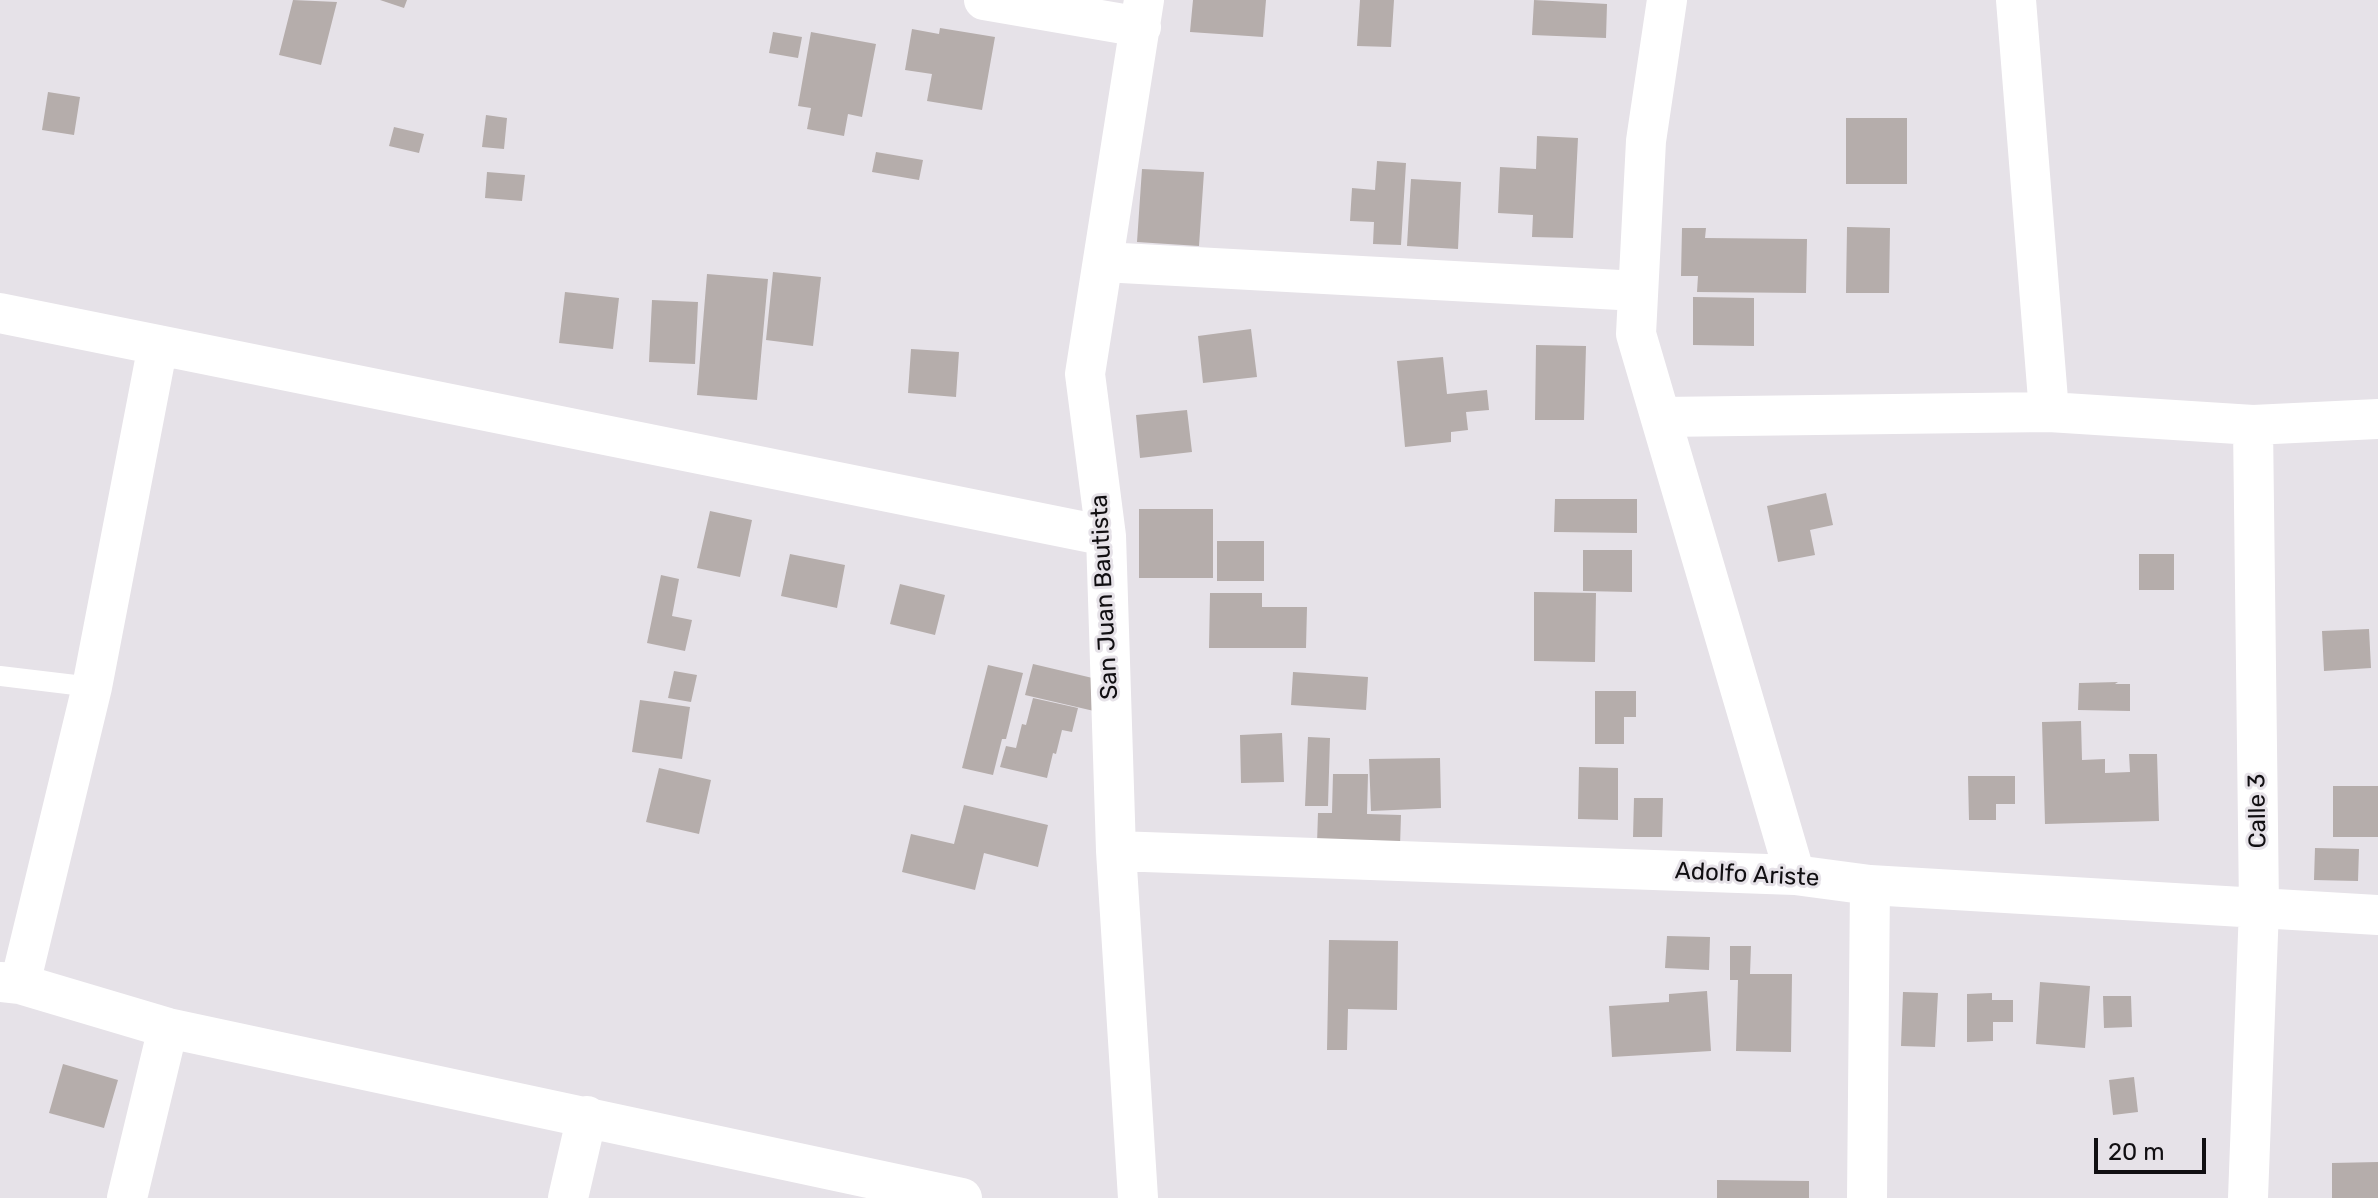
<!DOCTYPE html>
<html>
<head>
<meta charset="utf-8">
<style>
  body { margin:0 }
  #map { position:relative; width:2378px; height:1198px; overflow:hidden; background:#e6e2e8; font-family:Rubik,sans-serif }
  canvas { display:block }
  .scale { position:absolute; left:2094px; top:1138px; width:112px; height:36px; box-sizing:border-box; border:4px solid #110f12; border-top:0; padding-left:10px; font-size:24px; line-height:28px; white-space:nowrap; color:#110f12; -webkit-text-stroke:6px #e6e2e8; paint-order:stroke }
</style>
</head>
<body>
<div id="map">
<canvas width="2378" height="1198"></canvas>
<div class="scale">20 m</div>
</div>
<script>
const ctx = document.querySelector('canvas').getContext('2d');
ctx.lineJoin = 'round';
function paint(path, color) { ctx.fillStyle = color; ctx.fill(path, 'evenodd'); }
function strokePath(path, color, width, dash) { ctx.strokeStyle = color; ctx.lineWidth = width; ctx.lineCap = dash ? 'butt' : 'round'; ctx.setLineDash(dash || []); ctx.stroke(path); }
function label(font, color, halo, rows, align = 'center') {
  ctx.font = font + ' Rubik,sans-serif'; ctx.lineWidth = 6; ctx.setLineDash([]); ctx.textBaseline = 'middle'; ctx.strokeStyle = halo; ctx.fillStyle = color; for (const [text, x, y, turn = 0] of rows) {
    ctx.save(); ctx.translate(x, y); ctx.rotate((+turn || 0) * Math.PI / 180); ctx.textAlign = isNaN(turn) ? turn : align; if (halo) ctx.strokeText(text, 0, 0); ctx.fillText(text, 0, 0); ctx.restore();
  }
}
paint(new Path2D(`
  M293,0L337,2L321,65L279,55Z
  M380,0H407L404,8Z
  M1193,0H1266L1263,37L1190,32Z
  M1360,0H1394L1391,47L1357,46Z
  M1534,0L1607,4L1606,38L1532,35Z
  M940,28L995,37L982,110L927,101L932,74L905,70L912,29L939,34Z
  M773,32L802,37L798,58L769,53Z
  M811,32L876,44L862,117L848,114L844,136L807,129L811,108L798,106Z
  M48,92L80,97L74,135L42,130Z
  M486,115L507,118L504,149L482,147Z
  M1846,118H1907V184H1846Z
  M394,127L424,134L419,153L389,146Z
  M1537,136L1578,138L1573,238L1532,237L1533,215L1498,213L1500,167L1536,169Z
  M876,152L923,160L919,180L872,172Z
  M1377,161L1406,163L1401,245L1373,244L1374,222L1350,221L1352,188L1375,190Z
  M1142,169L1204,172L1199,246L1137,242Z
  M487,172L525,175L522,201L485,198Z
  M1411,179L1461,182L1458,249L1407,246Z
  M1847,227L1890,228L1889,293H1846Z
  M1682,228H1706L1705,238L1807,239L1806,293L1697,292L1698,276H1681Z
  M773,272L821,277L813,346L766,340Z
  M707,274L768,279L757,400L697,395Z
  M565,292L619,298L613,349L559,343Z
  M1693,297L1754,298V346L1693,345Z
  M652,300L698,302L695,364L649,362Z
  M1251,329L1257,377L1203,383L1198,336Z
  M1536,345L1586,346L1584,420H1535Z
  M911,349L959,352L956,397L908,393Z
  M1443,357L1447,394L1487,390L1489,410L1466,412L1468,430L1451,432V442L1405,447L1397,361Z
  M1187,410L1192,452L1140,458L1136,415Z
  M1826,493L1833,525L1810,530L1815,555L1778,562L1767,506Z
  M1555,499H1637V533L1554,532Z
  M1139,509H1213V578H1139Z
  M710,511L752,520L740,577L697,568Z
  M1217,541H1264V581H1217Z
  M1583,550H1632V592L1583,591Z
  M790,554L845,565L837,608L781,596Z
  M2139,554H2174V590H2139Z
  M661,575L679,579L672,616L692,620L685,651L647,643Z
  M900,584L945,595L935,635L890,624Z
  M1534,592L1596,593L1595,662L1534,661Z
  M1210,593H1262V607H1307L1306,648H1209Z
  M2369,629L2371,668L2324,671L2322,631Z
  M1033,664L1101,680L1094,711L1025,695Z
  M988,665L1023,673L1006,739H1002L993,775L962,768Z
  M674,671L697,675L691,702L668,698Z
  M1293,672L1368,677L1366,710L1291,705Z
  M2118,682L2115,684H2130V711L2078,710L2079,683Z
  M1595,691H1636V717H1624V744H1595Z
  M1033,698L1078,708L1072,732L1062,730L1056,754L1053,753L1047,778L1000,767L1006,746L1016,748L1022,724L1026,725Z
  M640,700L690,707L682,759L632,752Z
  M2081,721L2082,760L2105,759V773L2130,772L2129,754H2157L2159,821L2045,824L2042,722Z
  M1282,733L1284,782L1241,783L1240,735Z
  M1308,737L1330,738L1328,806H1305Z
  M1440,758L1441,808L1371,811L1369,759Z
  M1579,767L1618,768V820L1578,819Z
  M659,768L711,780L699,834L646,822Z
  M1333,774H1368L1367,814L1401,815L1400,846L1317,844L1318,813H1332Z
  M1968,776H2015V804H1996V820H1969Z
  M2333,786H2378V837H2333Z
  M1634,798H1663L1662,837H1633Z
  M964,805L1048,825L1038,867L984,853L975,890L902,872L911,834L954,844Z
  M2315,848L2359,849L2358,881L2314,880Z
  M1667,936L1710,937L1709,970L1665,968Z
  M1329,940L1398,941L1397,1010L1348,1009L1347,1050H1327Z
  M1730,946H1751L1750,974H1792L1791,1052L1736,1051L1738,980H1730Z
  M2040,982L2090,986L2085,1048L2036,1044Z
  M1707,991L1711,1051L1612,1057L1609,1006L1669,1002V994Z
  M1903,992L1938,993L1935,1047L1901,1046Z
  M1992,993V1000H2013V1022H1993V1041L1967,1042V994Z
  M2103,996H2131L2132,1027L2104,1028Z
  M63,1064L118,1080L104,1128L49,1113Z
  M2134,1077L2138,1112L2113,1115L2109,1080Z
  M2378,1162V1198H2332V1163Z
  M1717,1180L1809,1181V1198H1717Z`), '#b5adab');
strokePath(new Path2D(`
  M0,676L92,687`), '#fff', 20);
strokePath(new Path2D(`
  M984,0L1141,27
  M1667,0L1646,141L1636,334L1795,875
  M2016,0L2049,412
  M1103,262L1638,291
  M0,313L1106,536
  M1662,417L2049,412L2253,425L2378,419
  M1116,851L1795,875L1870,885L2378,915
  M0,982L20,984L168,1028L962,1198
  M20,984L92,687L158,345
  M127,1198L168,1028
  M568,1198L587,1116
  M1138,1198L1116,851L1106,536L1085,374L1144,0
  M1867,1198L1870,885
  M2248,1198L2259,908L2253,425`), '#fff', 40);
label('24px', '#110f12', '#e6e2e8', [
  ["San Juan Bautista",1105,597,-93],
  ["Calle 3",2258,811,-91],
  ["Adolfo Ariste",1747,875,3]
]);
</script>
</body>
</html>
